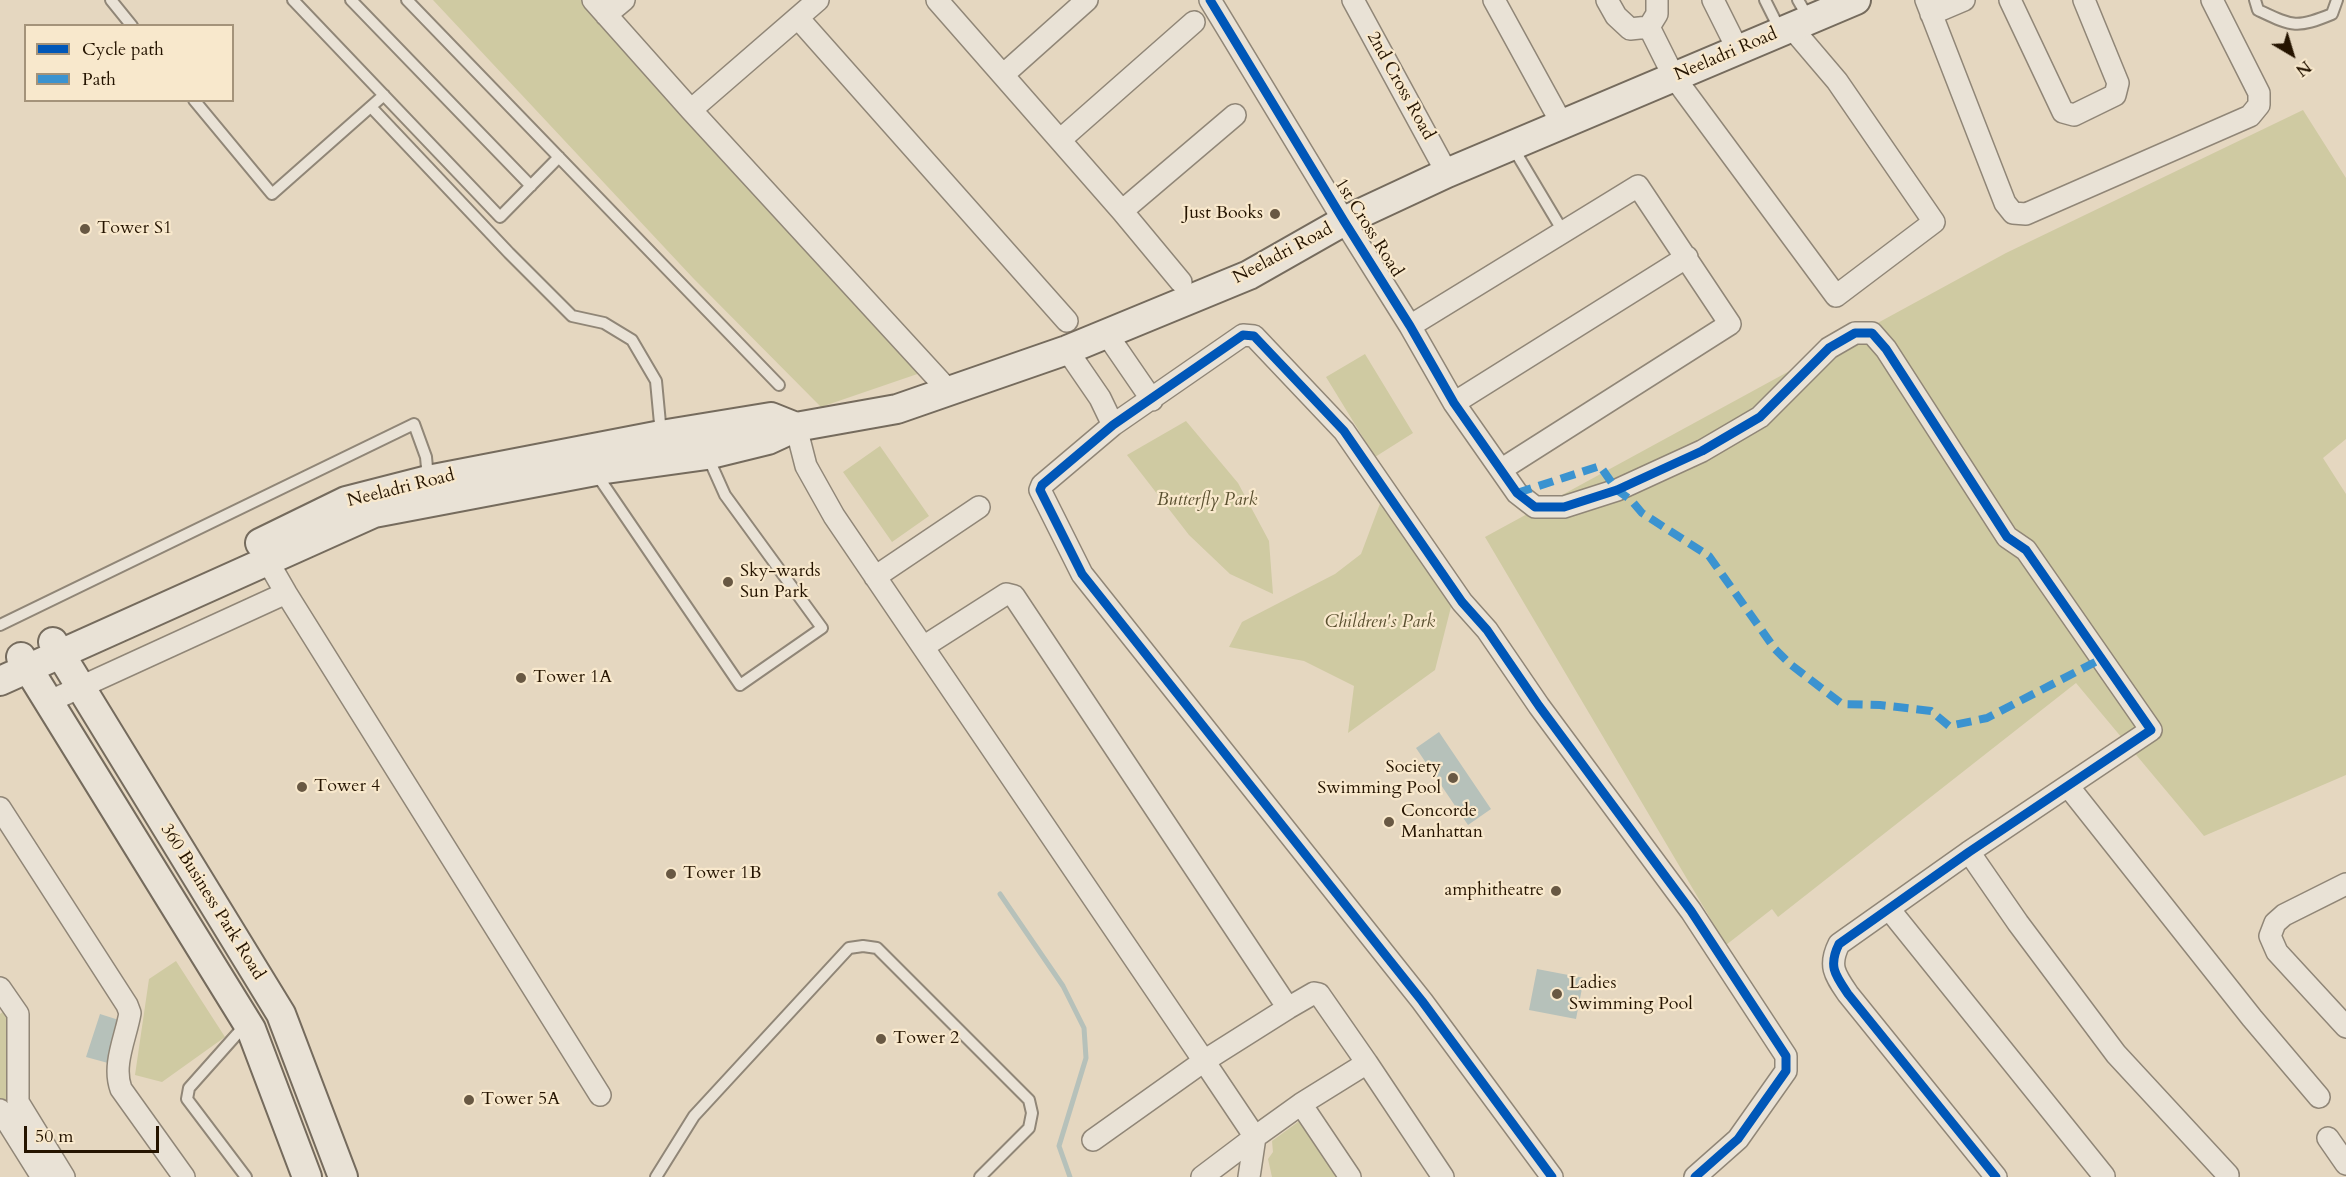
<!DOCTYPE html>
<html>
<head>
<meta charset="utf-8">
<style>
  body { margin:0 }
  #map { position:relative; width:2346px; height:1177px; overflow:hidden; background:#e5d7c0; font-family:Cardo,serif }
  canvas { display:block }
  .legend { position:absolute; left:24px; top:24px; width:210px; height:78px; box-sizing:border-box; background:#f8e8cc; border:2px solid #a4937a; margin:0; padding:8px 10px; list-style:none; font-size:18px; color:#251400 }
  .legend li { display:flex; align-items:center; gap:12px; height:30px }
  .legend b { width:30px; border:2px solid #a4937a }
  .north { position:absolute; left:2262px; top:24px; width:60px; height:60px; -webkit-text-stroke:4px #f8e8cc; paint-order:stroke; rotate:142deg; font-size:16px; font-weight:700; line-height:24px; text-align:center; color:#251400 }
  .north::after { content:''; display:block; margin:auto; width:21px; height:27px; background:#251400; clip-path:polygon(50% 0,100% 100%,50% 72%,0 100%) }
  .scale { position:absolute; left:24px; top:1126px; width:135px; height:27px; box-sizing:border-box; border:3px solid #251400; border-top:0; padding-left:8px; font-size:18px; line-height:21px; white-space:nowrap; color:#251400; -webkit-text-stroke:4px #f8e8cc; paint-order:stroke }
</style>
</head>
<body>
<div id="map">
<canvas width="2346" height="1177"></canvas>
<ul class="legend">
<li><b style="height:8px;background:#0057b8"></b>Cycle path</li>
<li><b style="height:8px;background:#3b93d0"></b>Path</li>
</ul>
<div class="north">N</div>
<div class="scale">50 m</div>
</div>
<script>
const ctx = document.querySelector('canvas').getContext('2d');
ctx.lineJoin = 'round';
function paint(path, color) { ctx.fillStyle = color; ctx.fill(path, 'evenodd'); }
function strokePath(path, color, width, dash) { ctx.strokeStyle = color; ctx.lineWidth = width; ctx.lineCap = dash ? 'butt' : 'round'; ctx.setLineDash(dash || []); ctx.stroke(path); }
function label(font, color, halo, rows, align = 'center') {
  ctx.font = font + ' Cardo,serif'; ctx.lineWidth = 4.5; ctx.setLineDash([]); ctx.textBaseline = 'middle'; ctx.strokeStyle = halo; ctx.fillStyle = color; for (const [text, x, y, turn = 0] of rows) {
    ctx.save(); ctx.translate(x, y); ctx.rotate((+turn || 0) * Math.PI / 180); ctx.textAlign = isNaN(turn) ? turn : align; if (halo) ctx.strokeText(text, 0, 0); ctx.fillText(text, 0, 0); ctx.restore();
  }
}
paint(new Path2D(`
  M433,0H593L932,369L821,407L693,278Z
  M2303,110L2346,178V439L2323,458L2346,494V775L2204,836L2076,683L1778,917L1772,909L1726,945L1485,537L2006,253Z
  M1365,354L1413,433L1375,457L1326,377Z
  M1186,421L1238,483L1269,541L1273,594L1230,574L1189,535L1127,455Z
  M880,446L929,516L892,542L843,472Z
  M1381,501L1452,603L1435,670L1348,733L1354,686L1304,661L1229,647L1242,622L1335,574L1361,554Z
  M176,961L225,1037L162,1082L135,1075L149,979Z
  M8,1008L6,1107L0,1098V1014Z
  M1302,1119L1341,1177H1272L1268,1159L1273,1152L1272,1141Z`), '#cfcaa2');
paint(new Path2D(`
  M1439,732L1491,809L1468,825L1416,748Z
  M1537,969L1584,978L1576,1019L1529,1010Z
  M100,1014L122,1021L108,1063L86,1057Z`), '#b6c1ba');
strokePath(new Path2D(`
  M1000,894L1063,986L1084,1028L1086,1058L1059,1146L1070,1177`), '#b6c1ba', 5);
const lane = new Path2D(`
  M111,0L132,26
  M293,0L500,217L559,157
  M351,0L531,186
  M407,0L779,385
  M1765,0L1781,32
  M1798,0L1809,19
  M2255,0L2258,10C2292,26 2296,29 2332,14L2337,0
  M194,100L272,194L384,95
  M371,107L509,253L572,316L604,323L632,340L656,381L661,434
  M1512,146L1558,223
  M595,472L740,685L822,628L725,495L708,457
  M0,625L414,424L426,457L428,478
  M246,1177L187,1099L189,1088L246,1024
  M656,1177L694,1116L849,948L863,946L877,948L1029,1100L1032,1113L1029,1128L980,1177`);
const street = new Path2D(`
  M593,0L691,110L950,392
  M937,0L1122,211L1181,282
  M1210,0L1344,221L1410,326L1454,403L1517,493L1535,507H1564L1617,490L1702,451L1760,417L1829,348L1855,333H1872L1886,349L2007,537L2026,550L2151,730L1969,852L1839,944C1828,966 1835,975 1848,994L1996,1177
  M1353,0L1447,173
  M1494,0L1562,124
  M1607,0L1616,16L1630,29L1649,27
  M1713,0L1738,50
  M1926,0L2005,203L2013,213L2026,214L2250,116L2259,105V93L2212,0
  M2010,0L2063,112L2074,115L2115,95L2118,83L2084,0
  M1931,14L1964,0
  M606,15L624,0
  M798,18L1067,321
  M1649,27L1674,77L1836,296L1934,222L1837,81L1791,27
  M1649,27L1657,14V0
  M1003,75L1087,0
  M691,110L818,0
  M1060,140L1194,22
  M1122,211L1235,115
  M1410,326L1638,186L1730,324L1502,469
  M1106,333L1152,400
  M1067,350L1100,398L1113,425
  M1454,403L1687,257
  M796,427L806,466L834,516L923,647L1006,594L1014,596L1288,1008L1314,993L1319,994L1367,1063L1301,1104L1255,1137L1204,1061L1288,1008
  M267,560L286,593L600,1095
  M875,577L979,507
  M923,647L1204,1061L1093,1140
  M48,702L286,593
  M2068,786L2252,1018L2319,1097
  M0,808L127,1005L130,1013C126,1037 112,1065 121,1089L184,1177
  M1969,852L2018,923L2116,1054L2228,1175
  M2346,884L2284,915L2275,923L2270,936L2277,952L2346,1027
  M1889,909L2104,1176
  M0,988L18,1014V1102L64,1177
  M1367,1063L1443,1177
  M1301,1104L1350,1177
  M0,1110L42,1177
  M2328,1138L2346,1164
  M1202,1177L1255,1137L1249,1177
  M1552,1177L1422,1001L1082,574L1040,490L1042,485L1113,425L1243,335L1254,336L1344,431L1462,602L1487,630L1539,706L1691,911L1786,1056V1071L1738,1139L1695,1177`);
const secondary = new Path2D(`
  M260,543L346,501L428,480L661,435L771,417L796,427
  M53,642L281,1014L343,1177
  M21,657L251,1029L307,1177
  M0,681L374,513L606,469L707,455L768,440L796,427L897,409L1067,350L1249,275L1344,221L1447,173L1856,0`);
strokePath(lane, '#908677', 14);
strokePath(street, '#908677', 24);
strokePath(secondary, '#756b5d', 32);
strokePath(lane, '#e9e2d6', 10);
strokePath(street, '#e9e2d6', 21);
strokePath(secondary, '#e9e2d6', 28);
strokePath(new Path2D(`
  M1517,493L1600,466L1617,490L1631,500L1642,513L1709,556L1775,649L1790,664L1842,704L1880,705L1931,711L1949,726L1987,718L2101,659`), '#3b93d0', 8, [15, 8]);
strokePath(new Path2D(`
  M1210,0L1344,221L1410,326L1454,403L1517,493L1535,507H1564L1617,490L1702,451L1760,417L1829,348L1855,333H1872L1886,349L2007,537L2026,550L2151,730L1969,852L1839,944C1828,966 1835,975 1848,994L1996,1177
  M1552,1177L1422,1001L1082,574L1040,490L1042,485L1113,425L1243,335L1254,336L1344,431L1462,602L1487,630L1539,706L1691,911L1786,1056V1071L1738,1139L1695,1177`), '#0057b8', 9);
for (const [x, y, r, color] of [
  [1275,214,6,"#685843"],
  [85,229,6,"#685843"],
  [728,582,6,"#685843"],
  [521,678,6,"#685843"],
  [1453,778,6,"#685843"],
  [302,787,6,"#685843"],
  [1389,822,6,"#685843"],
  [671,874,6,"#685843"],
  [1556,891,6,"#685843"],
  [1557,994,6,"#685843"],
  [881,1039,6,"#685843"],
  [469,1100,6,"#685843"]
]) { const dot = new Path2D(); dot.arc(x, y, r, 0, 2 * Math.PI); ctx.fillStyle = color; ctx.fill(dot); strokePath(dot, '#f8e8cc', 2); }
label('18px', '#251400', '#f8e8cc', [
  ["Neeladri Road",1726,55,-23],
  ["2nd Cross Road",1400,86,61],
  ["1st Cross Road",1368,228,58],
  ["Neeladri Road",1283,254,-28],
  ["Neeladri Road",401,489,-14],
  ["360 Business Park Road",212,902,58]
]);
label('18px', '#251400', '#f8e8cc', [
  ["Just Books",1263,214,"right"],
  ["Tower S1",97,229],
  ["Sky-wards",740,572],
  ["Sun Park",740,593],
  ["Tower 1A",533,678],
  ["Society",1441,768,"right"],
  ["Swimming Pool",1441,789,"right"],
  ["Tower 4",314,787],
  ["Concorde",1401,812],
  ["Manhattan",1401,833],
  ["Tower 1B",683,874],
  ["amphitheatre",1544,891,"right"],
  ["Ladies",1569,984],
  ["Swimming Pool",1569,1005],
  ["Tower 2",893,1039],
  ["Tower 5A",481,1100]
], 'left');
label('italic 18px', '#5a5030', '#f8e8cc', [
  ["Butterfly Park",1207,501],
  ["Children's Park",1380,623]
]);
</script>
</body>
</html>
